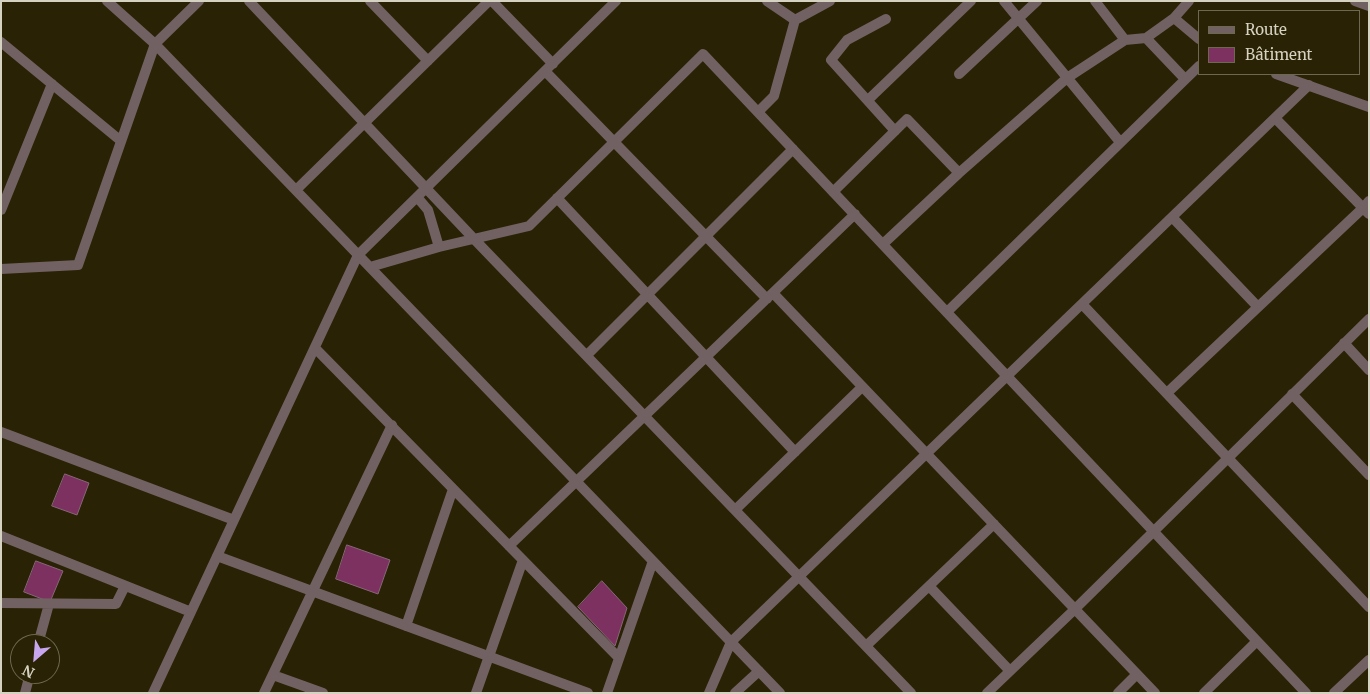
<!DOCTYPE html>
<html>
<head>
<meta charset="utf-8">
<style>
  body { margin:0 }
  #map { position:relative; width:1370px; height:694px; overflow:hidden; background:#292204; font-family:Merriweather,serif }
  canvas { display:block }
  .frame { position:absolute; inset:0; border:2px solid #d6d2c1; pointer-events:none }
  .legend { position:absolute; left:1198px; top:10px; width:162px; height:65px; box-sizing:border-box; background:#292204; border:1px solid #6e6850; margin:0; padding:6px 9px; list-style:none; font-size:15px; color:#d6d2c1 }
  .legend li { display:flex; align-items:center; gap:10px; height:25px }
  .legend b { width:25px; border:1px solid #6e6850 }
  .north { position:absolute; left:10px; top:634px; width:50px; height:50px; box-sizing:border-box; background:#292204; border:1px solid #6e6850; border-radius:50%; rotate:207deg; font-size:14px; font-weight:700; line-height:20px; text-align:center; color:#d6d2c1 }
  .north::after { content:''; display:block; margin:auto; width:18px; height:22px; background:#c8a6ef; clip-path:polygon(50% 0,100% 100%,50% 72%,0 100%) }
</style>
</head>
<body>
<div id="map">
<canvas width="1370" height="694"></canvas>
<div class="frame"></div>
<ul class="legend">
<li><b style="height:6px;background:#716162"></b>Route</li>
<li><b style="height:14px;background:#7d3160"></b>Bâtiment</li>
</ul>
<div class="north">N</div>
</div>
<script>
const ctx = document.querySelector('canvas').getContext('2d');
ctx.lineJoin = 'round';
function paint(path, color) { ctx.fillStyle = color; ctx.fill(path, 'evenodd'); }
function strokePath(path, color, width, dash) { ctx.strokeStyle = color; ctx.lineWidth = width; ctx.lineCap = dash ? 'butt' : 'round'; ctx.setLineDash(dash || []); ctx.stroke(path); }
const building = new Path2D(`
  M65,474L89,483L77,515L52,506Z
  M347,545L390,560L378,594L336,579Z
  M36,561L63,571L50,602L24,592Z
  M602,581L627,608L615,646L578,607Z`);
paint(building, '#7d3160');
strokePath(building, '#866778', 1);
strokePath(new Path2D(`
  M107,1L155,44L780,693
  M249,1L475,240L911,693
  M370,1L428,61
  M492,1L553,64
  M767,1L795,20
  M1004,1L1120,142
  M1095,1L1125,40
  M1355,1L1369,6
  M1174,18L1199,39
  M886,19L847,40L831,60L895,131
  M1146,38L1185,79
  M1,42L121,141
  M545,71L767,299
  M959,74L1037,1
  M1276,74L1369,107
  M868,100L971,1
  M758,112L774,96L795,20L830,1
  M1275,118L1369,214
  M296,190L489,1
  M833,192L907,119L959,173
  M417,197L428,210L439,247
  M557,198L795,452
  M1,210L52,84
  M1172,217L1258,307
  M883,244L959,173L1067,78L1125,40L1146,38L1174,18L1189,1
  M370,267L439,247L529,226L703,54L1306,693
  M1,269L78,265L155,44L199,1
  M773,293L1155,693
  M1082,304L1369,607
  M947,312L1199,66
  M1344,343L1369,370
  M315,348L619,658
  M587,355L793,149
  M1167,393L1363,208L1369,201
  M1292,394L1369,475
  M1,432L234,520
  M735,510L862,387
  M1,536L191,612
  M509,546L855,214
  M217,556L588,693
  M929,586L1010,671
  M1,603L116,604L125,586
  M406,626L453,489
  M38,644L49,604
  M866,646L994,524
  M273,675L323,693
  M25,693L30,674
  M153,693L358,255L616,1
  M264,693L392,425
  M476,693L523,560
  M607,693L653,561
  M709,693L731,642L1309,85
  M735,693L759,671
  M987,693L1075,609L1369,319
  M1118,693L1137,674
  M1204,693L1257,641
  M1334,693L1369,660`), '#716162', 10);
</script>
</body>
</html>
